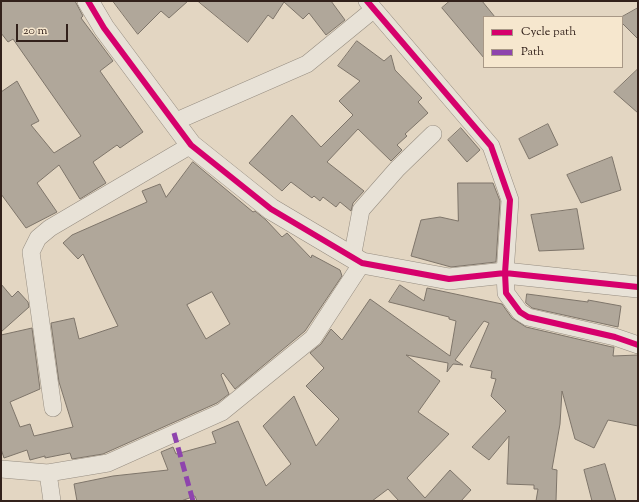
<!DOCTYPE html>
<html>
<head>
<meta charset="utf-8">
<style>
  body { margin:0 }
  #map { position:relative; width:639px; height:502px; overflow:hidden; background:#e3d6c2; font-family:"Sorts Mill Goudy",serif }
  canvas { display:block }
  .frame { position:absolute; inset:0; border:2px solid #32211b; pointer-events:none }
  .legend { position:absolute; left:483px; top:16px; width:140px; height:52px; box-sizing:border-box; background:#f6e7ce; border:1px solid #a89886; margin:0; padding:5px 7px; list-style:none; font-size:12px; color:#32211b }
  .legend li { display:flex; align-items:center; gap:8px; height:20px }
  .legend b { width:20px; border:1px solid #a89886 }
  .scale { position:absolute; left:16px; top:24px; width:52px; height:18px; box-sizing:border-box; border:2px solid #32211b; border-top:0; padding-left:5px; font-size:12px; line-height:14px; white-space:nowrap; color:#32211b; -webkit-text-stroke:3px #f6e7ce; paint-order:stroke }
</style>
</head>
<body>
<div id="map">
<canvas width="639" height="502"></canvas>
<div class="frame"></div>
<ul class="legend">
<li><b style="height:5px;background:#d6006c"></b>Cycle path</li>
<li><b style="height:5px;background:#8e44ad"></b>Path</li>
</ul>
<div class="scale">20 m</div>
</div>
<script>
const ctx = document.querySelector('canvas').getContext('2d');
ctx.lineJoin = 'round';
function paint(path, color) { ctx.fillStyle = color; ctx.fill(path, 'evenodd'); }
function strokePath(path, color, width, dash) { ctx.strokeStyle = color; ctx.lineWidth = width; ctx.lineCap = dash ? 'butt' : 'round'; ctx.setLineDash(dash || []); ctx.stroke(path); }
const building = new Path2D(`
  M1,1H75L83,16L81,18L113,61L100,71L143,132L120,148L117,145L93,162L106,183L80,199L59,165L37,183L57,212L26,228L1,194V92L17,81L39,121L31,125L54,153L81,136L13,39L8,42L1,33Z
  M113,1H188L169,18L161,11L138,34Z
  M198,1H331L345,20L326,35L309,13L303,19L284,2L273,19L268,15L248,42Z
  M450,1H482L495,17H484V58L442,8Z
  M638,8V39L622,23V17Z
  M357,41L384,61L391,55L395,70L422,98L418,102L428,113L405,134L407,136L397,145L402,150L391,161L358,129L327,162L364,191L353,203L351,211L340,202L336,207L323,197L320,201L314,196L312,198L291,182L282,191L249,163L292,115L321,147L353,115L339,101L360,81L338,66Z
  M638,69V113L614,92Z
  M548,124L558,145L529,159L519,139Z
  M461,128L480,150L467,162L448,140Z
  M612,157L621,190L581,203L567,175Z
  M193,162L253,212L255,211L266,220L282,237L287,233L311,258L312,255L340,270L342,276L305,331L235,389L223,373L221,375L229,394L217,403L103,454L72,459L70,453L45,458V456L30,460L27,450L4,458L1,449V335L32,328L40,389L10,402L20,427L30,424L34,436L73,427L59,382L51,323L74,318L79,339L118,326L83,254L78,259L63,243L72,235L147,202L142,191L160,184L166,197ZM212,292L230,324L206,339L187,305Z
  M458,183H493L500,201L496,262L451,267L411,256L421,220L440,217L458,221Z
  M577,209L584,249L539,251L531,215Z
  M1,284L12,297L18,291L28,302L29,307L1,332Z
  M400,285L424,301L427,288L502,304L512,318L526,327L612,347H614L613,356L638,355V426L608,420L594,448L575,439L562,391L560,424L552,469L557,470L556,501H536L538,489H534V485L507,484L509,436L489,460L472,447L506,411L491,396L496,379L491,378L492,371L470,367L489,323L484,321L455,360L463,365L453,364L447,372L448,363L406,355L440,381L418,412L449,434L407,478L425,498L450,470L471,490L461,501H399L388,489L372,501H197L195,496L181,501H77L74,484L113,476L168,470L161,452L173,447L176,454L216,443L212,432L238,421L266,486L291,464L263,426L294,396L316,446L339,419L306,386L324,368L310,353L321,344L331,329L342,340L370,299L450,356L456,321L449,319V317L389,302Z
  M527,294L588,302V300L621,306L618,327L532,308L526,303Z
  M605,464L616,501H592L584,470Z`);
paint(building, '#b0a79a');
strokePath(building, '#7e756a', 1);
const minor = new Path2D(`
  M367,1L491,146L510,200L505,273L506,293L520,312L528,317L615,337L638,345
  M174,122L307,64L373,10
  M352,258L361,210L397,169L433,134
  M53,408L31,252L38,238L50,228L191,145
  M1,469L48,473L108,463L222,412L313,338L362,263
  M48,473L52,501`);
const tertiary = new Path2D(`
  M88,1L104,28L191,145L271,209L362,263L449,279L505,273L638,287`);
strokePath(minor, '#968d81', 18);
strokePath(tertiary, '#968d81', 22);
strokePath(minor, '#e8e2d7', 17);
strokePath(tertiary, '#e8e2d7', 21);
strokePath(new Path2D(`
  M174,433L193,501`), '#8e44ad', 5, [10, 5]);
strokePath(new Path2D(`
  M88,1L104,28L191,145L271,209L362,263L449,279L505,273L638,287
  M367,1L491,146L510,200L505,273L506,293L520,312L528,317L615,337L638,345`), '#d6006c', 6);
</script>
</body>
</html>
